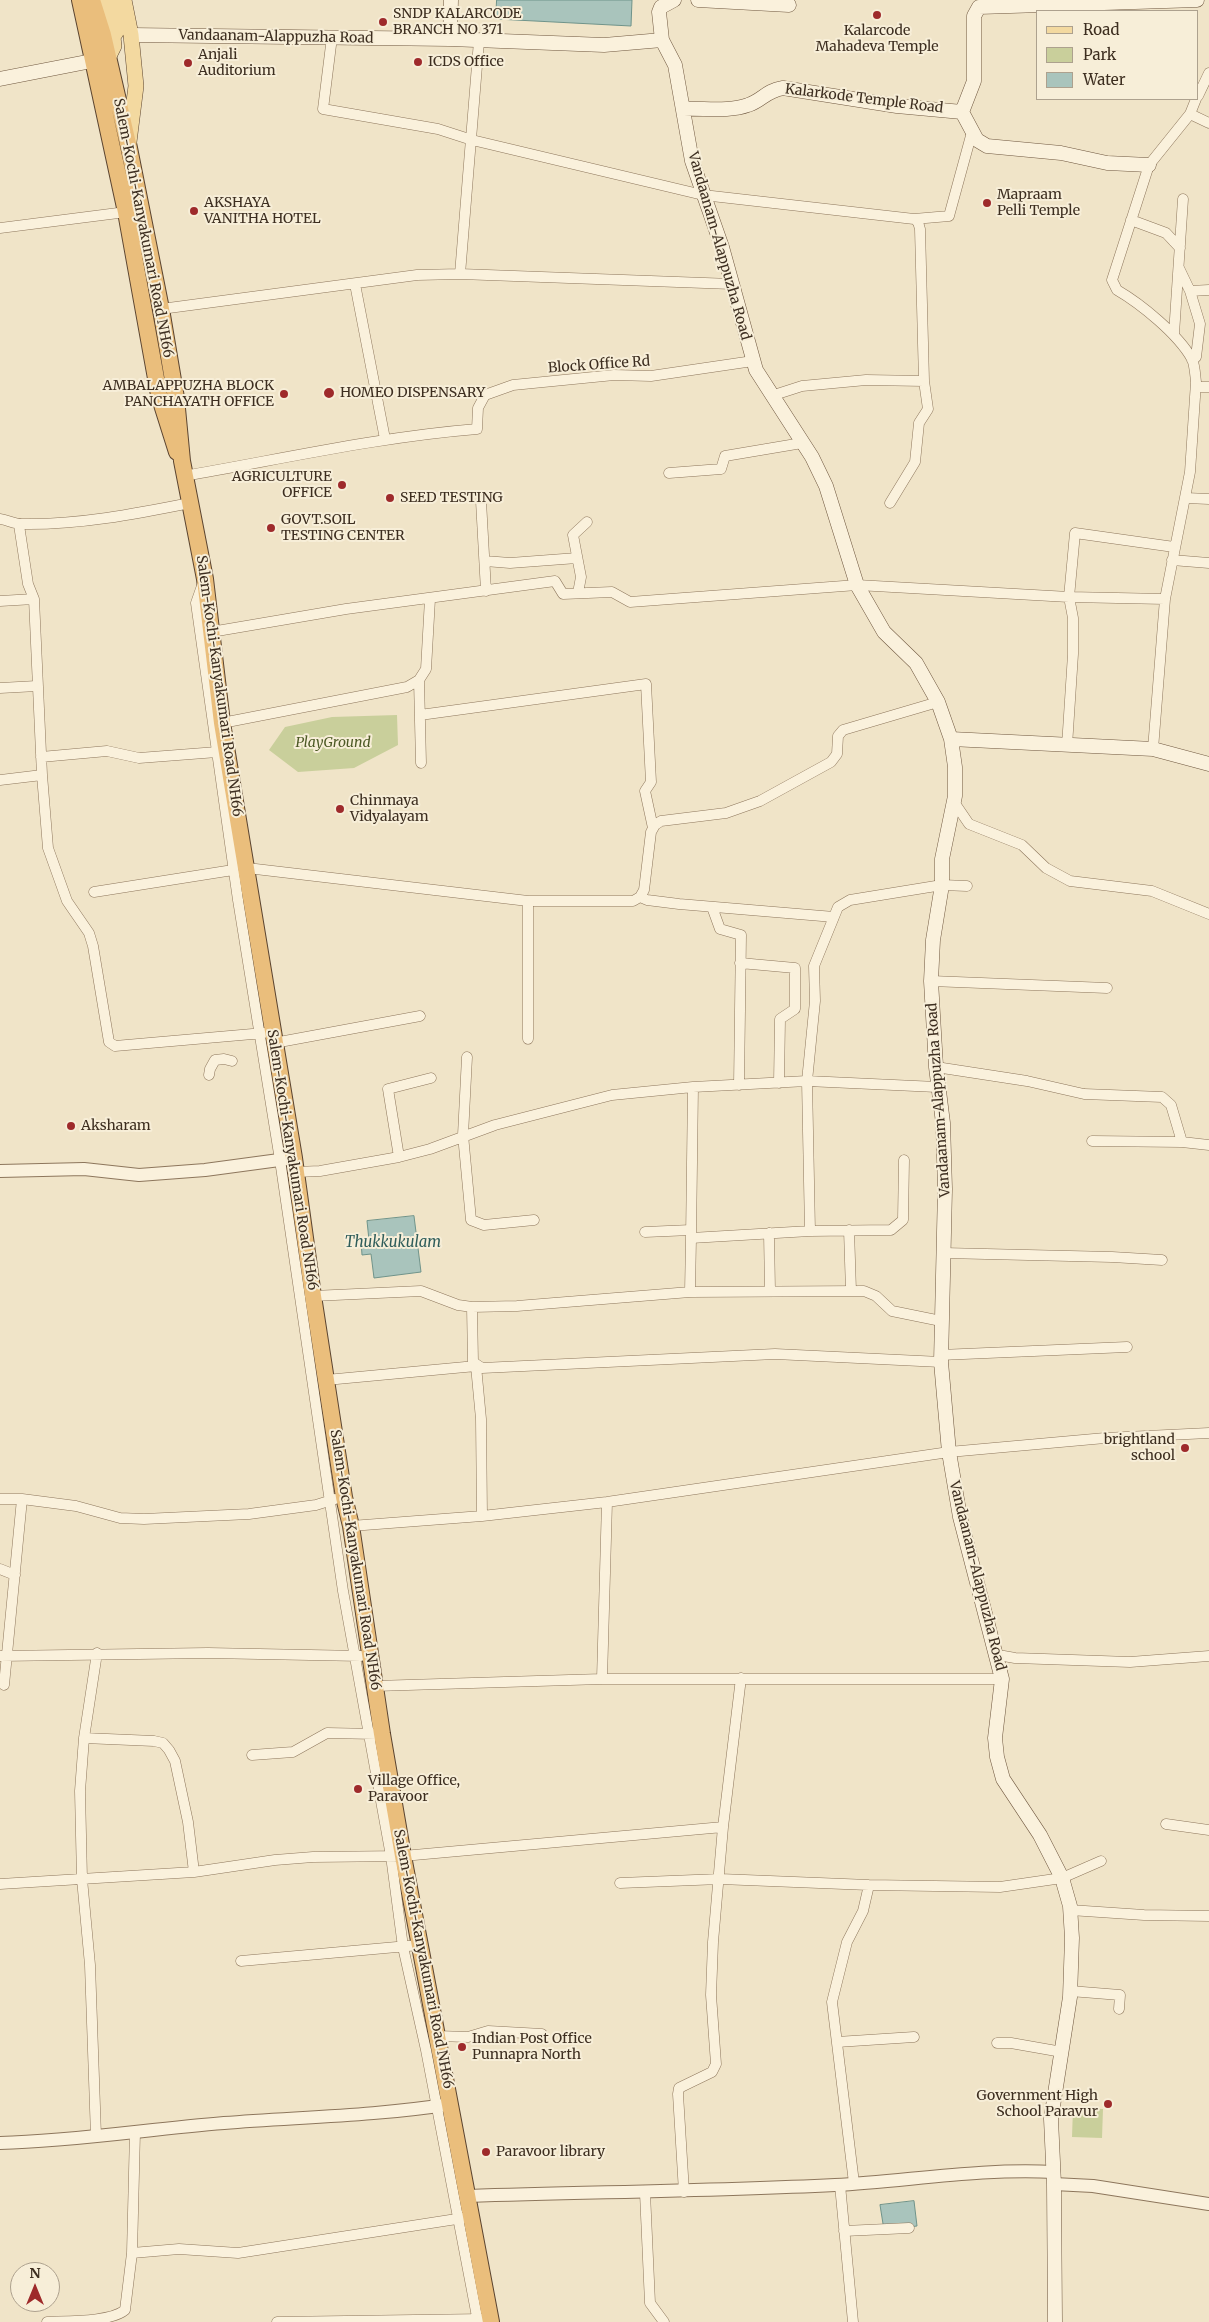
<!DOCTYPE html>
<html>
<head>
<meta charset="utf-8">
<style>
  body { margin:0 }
  #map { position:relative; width:1209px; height:2322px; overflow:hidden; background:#f0e4c8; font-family:Merriweather,serif }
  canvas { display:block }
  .legend { position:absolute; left:1036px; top:10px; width:162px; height:90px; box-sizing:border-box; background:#f7eed8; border:1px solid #ada18e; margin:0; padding:6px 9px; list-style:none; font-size:15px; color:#3d2e20 }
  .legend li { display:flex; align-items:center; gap:10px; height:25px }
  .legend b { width:25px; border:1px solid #ada18e }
  .north { position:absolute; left:10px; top:2262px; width:50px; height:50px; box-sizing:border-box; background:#f7eed8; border:1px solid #ada18e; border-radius:50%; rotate:0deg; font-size:14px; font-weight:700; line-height:20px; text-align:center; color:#3d2e20 }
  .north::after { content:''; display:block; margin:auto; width:18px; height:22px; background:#9e2a2b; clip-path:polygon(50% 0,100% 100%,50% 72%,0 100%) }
</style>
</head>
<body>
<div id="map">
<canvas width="1209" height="2322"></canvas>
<ul class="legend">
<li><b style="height:6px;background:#f3d9a0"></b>Road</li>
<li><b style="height:14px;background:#c9cf9b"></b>Park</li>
<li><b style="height:14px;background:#a9c4bc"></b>Water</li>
</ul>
<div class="north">N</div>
</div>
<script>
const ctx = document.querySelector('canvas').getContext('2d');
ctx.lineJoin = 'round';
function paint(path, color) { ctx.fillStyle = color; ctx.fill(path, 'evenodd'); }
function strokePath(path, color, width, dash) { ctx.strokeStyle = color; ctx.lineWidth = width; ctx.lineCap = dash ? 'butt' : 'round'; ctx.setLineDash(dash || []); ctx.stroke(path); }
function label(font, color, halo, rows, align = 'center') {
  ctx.font = font + ' Merriweather,serif'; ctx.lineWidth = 4; ctx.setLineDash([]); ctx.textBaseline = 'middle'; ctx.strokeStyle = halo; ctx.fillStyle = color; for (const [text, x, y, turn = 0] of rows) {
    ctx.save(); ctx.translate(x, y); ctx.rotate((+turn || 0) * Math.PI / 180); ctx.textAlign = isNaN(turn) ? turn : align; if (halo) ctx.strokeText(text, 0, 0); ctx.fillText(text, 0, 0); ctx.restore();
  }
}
paint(new Path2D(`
  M397,715L398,745L354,768L298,772L269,750L285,727L332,717Z
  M1073,2108L1103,2109L1102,2138L1072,2137Z`), '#c9cf9b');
const water = new Path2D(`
  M497,0H632L631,26L496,19Z
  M414,1216L421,1272L374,1278L371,1254L362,1255L361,1241L369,1240L367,1221Z
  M914,2201L917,2226L884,2230L880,2205Z`);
paint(water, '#a9c4bc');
strokePath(water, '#6f938a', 1);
const minor = new Path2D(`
  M332,37L323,109L438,129L472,140L703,195L914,219L918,222L920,229L924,381L928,409L919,423L915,462L890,503
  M1198,96L1209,73
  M1190,114L1209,123
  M914,219L949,216L972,132
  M1131,220L1166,233L1180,248
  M0,228L126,212
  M1179,268L1190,291L1200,324L1196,357L1192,360
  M460,274L479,41
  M355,284L385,439
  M1190,291L1209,290
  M161,309L417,275L460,274L732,284
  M1174,334L1183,199
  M1196,387H1209
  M771,396L802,386L866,380L924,381
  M669,473L721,469L725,456L802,443
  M184,476C282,459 378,437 477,429L478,408L485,395L513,385L614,375L651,376L753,361
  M1186,498L1209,499
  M481,501L486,591
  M0,519C8,520 14,524 22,524C78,525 135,514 190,503
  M19,525L28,584L34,599L42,775L48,848L67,901L89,933L93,946L109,1042L115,1046L264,1033
  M1172,560L1209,563
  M485,561L510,563L577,558
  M203,583L196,603L238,900L280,1160L343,1591L391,1856L403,1947L426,2050L478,2322
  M578,593L581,577L573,535L587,522
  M0,601L34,599
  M211,632L346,609L555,581L563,594L612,592L630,602L857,585L1069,597L1165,599
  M419,680L421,763
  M0,688L37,686
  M420,715L646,684L651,782L645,791L653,828
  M222,723L407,687L419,680L426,669L430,599
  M1067,746L1073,654V618L1069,597L1075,533L1174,547
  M1153,749L1165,599L1190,472L1196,382C1195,374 1195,366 1192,359C1178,334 1141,304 1117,290L1112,280L1149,165L1190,114L1196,99
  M41,757L107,751L139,758L217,752
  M0,780L42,775
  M954,802L969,824L1022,845L1046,868L1070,881L1152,891L1209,914
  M247,868L528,901H633L640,897L644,890L651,832L655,825L661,821L726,813L760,801L831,762L837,754L838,736L843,730L938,702
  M94,892L233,870
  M640,897L647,900L679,904L834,917
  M528,901V1039
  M712,907L720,929L741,935L739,1085
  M740,963L795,968V1009L780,1019L779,1083
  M931,981L1107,988
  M274,1043L420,1016
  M467,1057L463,1135L471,1220L484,1225L534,1220
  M936,1067L1027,1081L1084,1094L1162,1097L1171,1105L1182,1142
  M209,1075L210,1069L215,1060L224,1059L232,1061
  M1092,1141L1182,1142L1209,1145
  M399,1157L388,1089L431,1078
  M296,1172L320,1171L399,1157L430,1149L495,1125L612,1095L693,1087L807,1081L937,1087
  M849,1230L851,1291
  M810,1231L891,1230L903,1220L904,1160
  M645,1232L691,1230
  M769,1233L770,1291
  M691,1238L693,1087
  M944,1253L1112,1257L1162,1260
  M690,1292L691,1238L810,1231L807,1081L815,1001L814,966L838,907L850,900L942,885L967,886
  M313,1296L421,1291L458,1305L472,1307L517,1306L690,1292L864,1291L876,1296L892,1311L941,1321
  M472,1307L473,1362L482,1368L775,1354L941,1362
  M940,1355L1127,1347
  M326,1380L476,1366L481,1419L482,1516
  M0,1499H22L76,1506L120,1518L144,1519L249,1514L316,1505L335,1499
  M351,1526L482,1516L607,1502L949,1452L1105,1438L1209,1433
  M0,1569L15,1575
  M998,1655L1015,1658L1130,1662L1209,1656
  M0,1656L208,1653L361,1656
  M602,1679L607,1502
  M4,1685L22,1499
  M375,1686L602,1679H1002
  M84,1738L154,1741L163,1743L169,1750L175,1761L188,1822L194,1872
  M252,1755L293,1752L327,1733L376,1734
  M1166,1824L1209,1830
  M620,1883L720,1879L869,1885L1000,1887L1062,1878L1101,1861
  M0,1884L194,1872L275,1860L313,1857L403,1856L723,1827
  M1070,1910L1144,1915L1209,1916
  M241,1961L419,1945
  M1070,1991L1120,1995L1119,2009
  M437,2036L468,2037L488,2031L542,2034
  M837,2042L914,2037
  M997,2043H1011L1062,2052
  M96,2136L90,1965L82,1879L80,1791L84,1738L97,1653
  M854,2183L832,2002L847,1942L863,1911L869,1885
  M840,2185L853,2322
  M684,2192L678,2094L679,2088L712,2072L716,2064L711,1995L713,1942L723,1827L741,1678
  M645,2193L650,2303L664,2322
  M844,2231L909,2228
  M132,2253L179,2249L238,2253L463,2218
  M47,2322C67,2321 111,2322 125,2310L132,2253L135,2132
  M277,2322L484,2319`);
const tertiary = new Path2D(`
  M0,1171L84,1169L139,1175L205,1170L294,1158
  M0,2143C75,2141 149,2129 224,2123C300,2117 376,2116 451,2104
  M1054,2184L1093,2186L1209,2204
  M469,2196C591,2192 713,2191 835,2185C908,2181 981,2168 1054,2172`);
const secondary = new Path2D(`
  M674,0L661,7L659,12L662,40L675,65L692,161L722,247L756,370L812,457L826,486L857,585L884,632L916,663L938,702L951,739L955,767V796L942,859V885L933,940L931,981L936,1067L943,1123L945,1189L941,1362L949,1452L960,1517L1002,1679L995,1738L997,1757L1003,1779L1040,1835L1062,1878L1070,1906L1072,1938L1070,1997L1051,2119L1054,2184L1055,2322
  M698,0L789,5
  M131,35L450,39L604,45L662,40
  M450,39L451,0
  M0,79L102,59
  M684,109C704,108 729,112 748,105C763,100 765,91 783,88L897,106L962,112L974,81V16L979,7L1197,0
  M962,112L977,140L987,146L1061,153L1107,163L1149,165
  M951,739L1153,749L1209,764`);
const primary = new Path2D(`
  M102,0L107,30L113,37L114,46L108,58
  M124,0L131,35L136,86L129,142
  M113,37L118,29L114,0`);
const trunk = new Path2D(`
  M80,0L126,212L159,395L177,452
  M92,0L103,35L129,148L161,309L176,398L182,461L205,579L222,723L294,1158L313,1296L344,1497L351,1526L382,1734L403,1856L491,2322`);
strokePath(minor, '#8d765c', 11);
strokePath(tertiary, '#8d765c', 14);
strokePath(secondary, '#6f573f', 15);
strokePath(primary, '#5b4430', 16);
strokePath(trunk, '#5b4430', 18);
strokePath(minor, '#faf1dc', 10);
strokePath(tertiary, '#faf1dc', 12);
strokePath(secondary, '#faf1dc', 14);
strokePath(primary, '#f3d9a0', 15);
strokePath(trunk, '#eabe7c', 16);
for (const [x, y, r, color] of [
  [877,15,5,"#9e2a2b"],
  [383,22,5,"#9e2a2b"],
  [418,62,5,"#9e2a2b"],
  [188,63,5,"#9e2a2b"],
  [987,203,5,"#9e2a2b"],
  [194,211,5,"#9e2a2b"],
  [329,393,6,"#9e2a2b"],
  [284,394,5,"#9e2a2b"],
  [342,485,5,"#9e2a2b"],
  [390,498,5,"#9e2a2b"],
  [271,528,5,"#9e2a2b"],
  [340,809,5,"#9e2a2b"],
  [71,1126,5,"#9e2a2b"],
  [1185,1448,5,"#9e2a2b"],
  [358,1789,5,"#9e2a2b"],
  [462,2047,5,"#9e2a2b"],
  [1108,2104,5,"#9e2a2b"],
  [486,2152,5,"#9e2a2b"]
]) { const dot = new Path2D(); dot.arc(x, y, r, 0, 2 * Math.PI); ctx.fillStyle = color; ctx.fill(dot); strokePath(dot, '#f7eed8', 2); }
label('14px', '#3d2e20', '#f7eed8', [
  ["SNDP KALARCODE",393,14],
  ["BRANCH NO 371",393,30],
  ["Kalarcode",877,31,"center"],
  ["Mahadeva Temple",877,47,"center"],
  ["Anjali",198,55],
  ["Auditorium",198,71],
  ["ICDS Office",428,62],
  ["Mapraam",997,195],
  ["Pelli Temple",997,211],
  ["AKSHAYA",204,203],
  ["VANITHA HOTEL",204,219],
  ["AMBALAPPUZHA BLOCK",274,386,"right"],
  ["PANCHAYATH OFFICE",274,402,"right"],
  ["HOMEO DISPENSARY",340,393],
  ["AGRICULTURE",332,477,"right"],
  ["OFFICE",332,493,"right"],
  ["SEED TESTING",400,498],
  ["GOVT.SOIL",281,520],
  ["TESTING CENTER",281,536],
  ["Chinmaya",350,801],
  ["Vidyalayam",350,817],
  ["Aksharam",81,1126],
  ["brightland",1175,1440,"right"],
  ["school",1175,1456,"right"],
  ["Village Office,",368,1781],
  ["Paravoor",368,1797],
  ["Indian Post Office",472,2039],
  ["Punnapra North",472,2055],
  ["Government High",1098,2096,"right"],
  ["School Paravur",1098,2112,"right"],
  ["Paravoor library",496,2152]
], 'left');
label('14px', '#3d2e20', '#f7eed8', [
  ["Vandaanam-Alappuzha Road",276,37,1],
  ["Kalarkode Temple Road",864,99,7],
  ["Salem-Kochi-Kanyakumari Road NH66",143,228,79],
  ["Vandaanam-Alappuzha Road",719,246,74],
  ["Block Office Rd",599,365,-4],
  ["Salem-Kochi-Kanyakumari Road NH66",219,686,82],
  ["Vandaanam-Alappuzha Road",939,1100,-94],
  ["Salem-Kochi-Kanyakumari Road NH66",292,1160,81],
  ["Salem-Kochi-Kanyakumari Road NH66",355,1560,81],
  ["Vandaanam-Alappuzha Road",977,1576,76],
  ["Salem-Kochi-Kanyakumari Road NH66",423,1959,79]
]);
label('italic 14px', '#4d5a26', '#f7eed8', [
  ["PlayGround",333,743]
]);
label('italic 15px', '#2f5d5a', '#f7eed8', [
  ["Thukkukulam",393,1243]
]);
</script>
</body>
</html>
